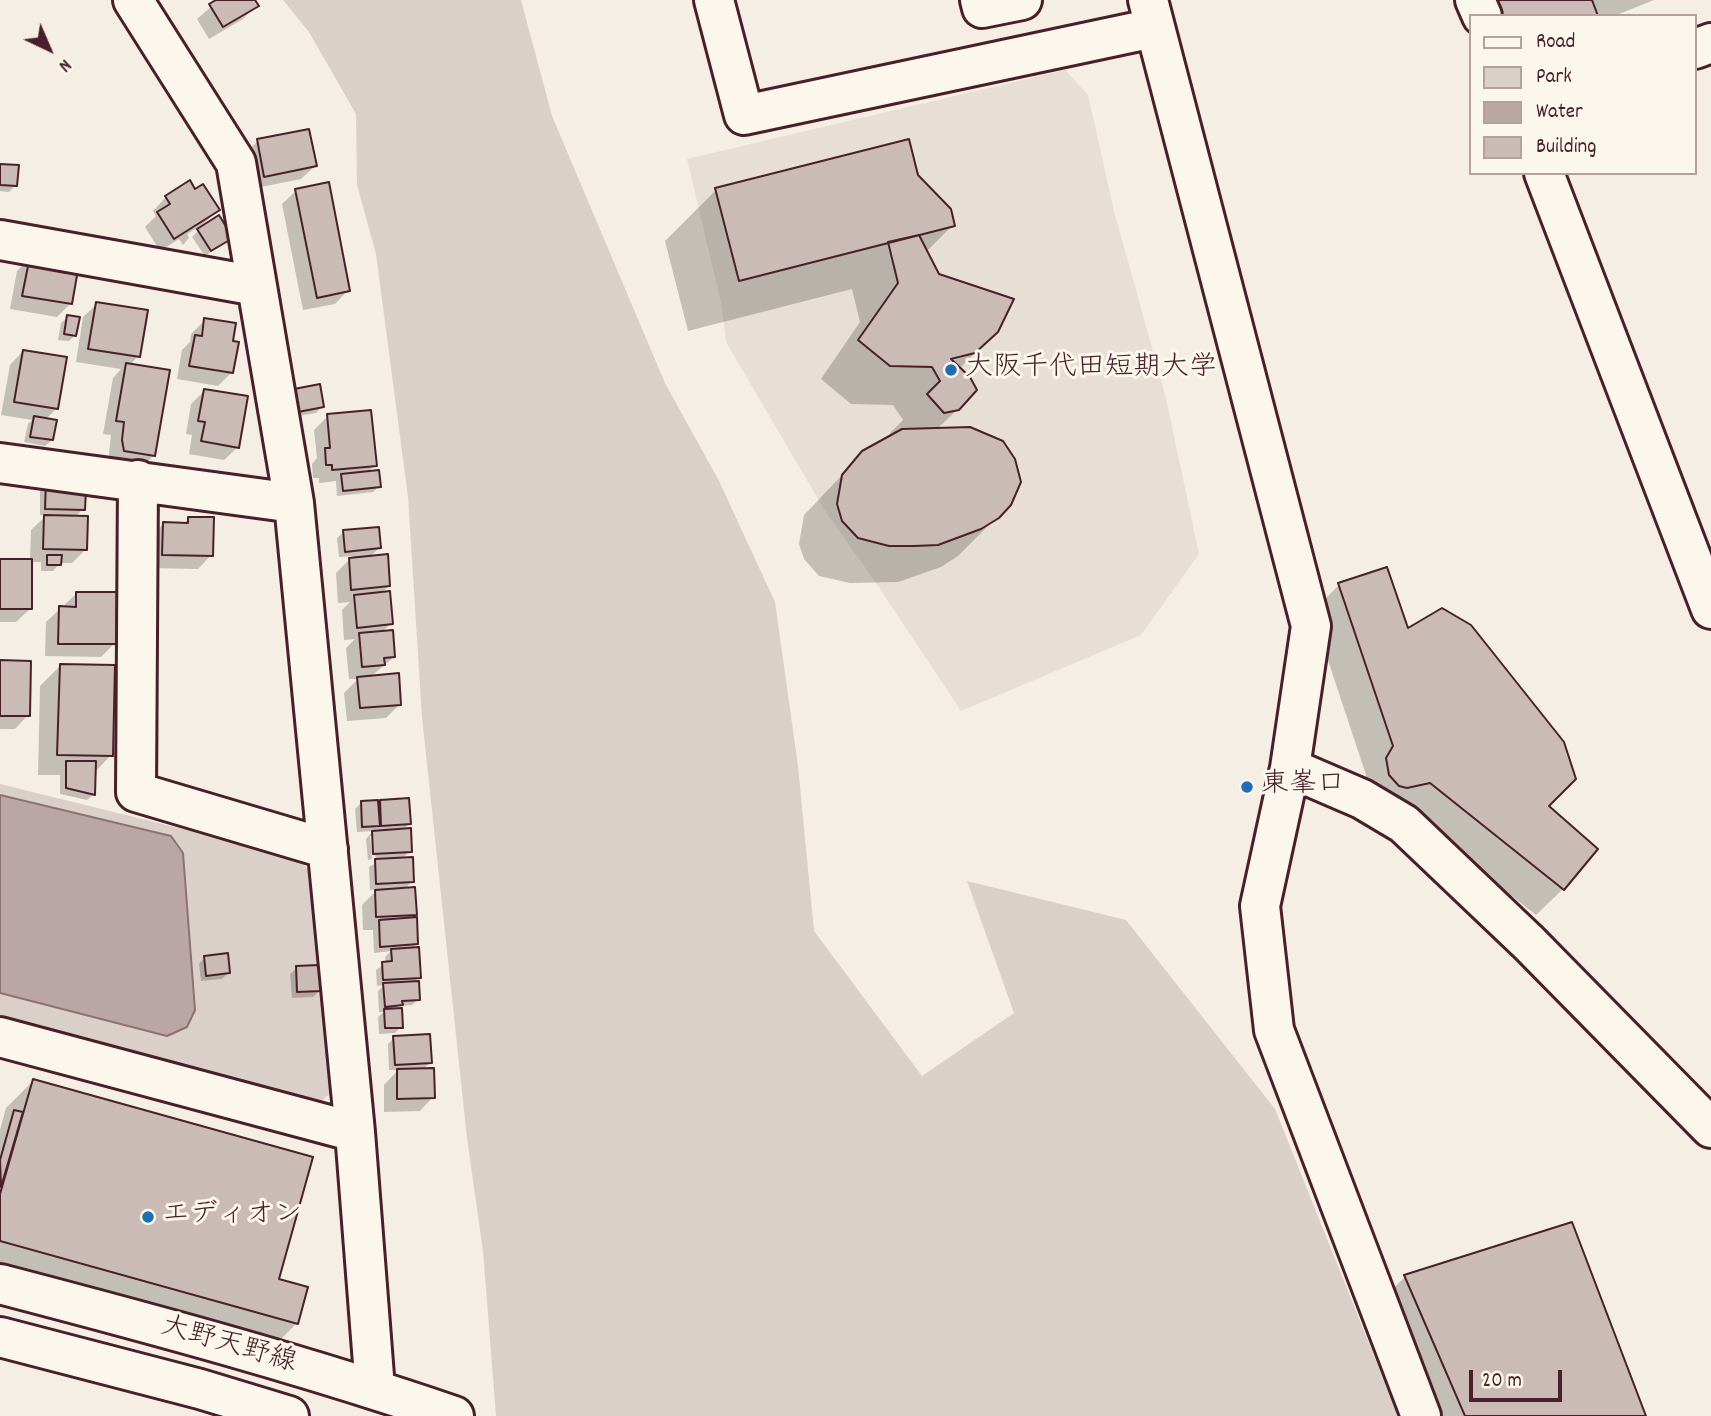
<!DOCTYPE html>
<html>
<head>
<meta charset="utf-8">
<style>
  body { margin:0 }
  #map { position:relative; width:1711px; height:1416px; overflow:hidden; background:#f4eee4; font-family:Dekko,sans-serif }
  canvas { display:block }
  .legend { position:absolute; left:1469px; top:14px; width:228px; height:161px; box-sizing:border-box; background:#fbf7ec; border:2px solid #b4a19f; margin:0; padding:9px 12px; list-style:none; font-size:21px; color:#4a1f2b }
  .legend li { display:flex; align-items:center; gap:14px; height:35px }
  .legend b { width:35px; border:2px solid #b4a19f }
  .north { position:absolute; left:14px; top:14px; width:70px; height:70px; -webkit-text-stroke:5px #fbf7ec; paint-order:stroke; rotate:136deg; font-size:19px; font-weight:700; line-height:28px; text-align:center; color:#4a1f2b }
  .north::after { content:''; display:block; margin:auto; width:24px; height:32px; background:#4a1f2b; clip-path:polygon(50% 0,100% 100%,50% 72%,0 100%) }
  .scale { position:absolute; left:1469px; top:1370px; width:93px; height:32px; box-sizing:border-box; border:4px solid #4a1f2b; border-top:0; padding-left:9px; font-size:21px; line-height:24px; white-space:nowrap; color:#4a1f2b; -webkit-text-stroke:5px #fbf7ec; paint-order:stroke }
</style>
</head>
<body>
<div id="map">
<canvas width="1711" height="1416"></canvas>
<ul class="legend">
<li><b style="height:9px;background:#fbf7ec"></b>Road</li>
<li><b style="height:19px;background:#dbd0c9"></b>Park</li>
<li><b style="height:19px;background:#baa7a5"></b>Water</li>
<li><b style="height:19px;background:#cabbb6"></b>Building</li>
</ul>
<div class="north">N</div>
<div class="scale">20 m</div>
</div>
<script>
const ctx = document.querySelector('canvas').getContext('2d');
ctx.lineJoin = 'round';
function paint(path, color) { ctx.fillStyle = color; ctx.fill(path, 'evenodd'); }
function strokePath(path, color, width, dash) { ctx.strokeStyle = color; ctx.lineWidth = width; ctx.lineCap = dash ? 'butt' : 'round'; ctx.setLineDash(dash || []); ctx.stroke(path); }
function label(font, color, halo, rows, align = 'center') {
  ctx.font = font + ' Dekko,"Klee One",sans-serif'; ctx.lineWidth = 6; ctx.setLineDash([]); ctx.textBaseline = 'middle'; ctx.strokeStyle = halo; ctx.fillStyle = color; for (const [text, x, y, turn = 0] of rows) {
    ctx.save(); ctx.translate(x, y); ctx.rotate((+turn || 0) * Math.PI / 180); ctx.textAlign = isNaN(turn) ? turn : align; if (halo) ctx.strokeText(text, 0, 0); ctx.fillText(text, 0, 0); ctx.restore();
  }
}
paint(new Path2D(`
  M1065,70L1088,95L1114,211L1166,398L1199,554L1141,635L961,711L878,586L825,511L726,342L721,303L687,159Z`), '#e7dfd6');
paint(new Path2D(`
  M283,0H521L552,116L665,383L719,481L775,602L798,766L814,931L922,1076L1014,1013L967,881L1126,920L1275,1109L1398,1416H496L483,1251L467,1138L422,717L408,497L376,254L357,185L356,114L309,32Z
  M0,784L211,836L301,862L317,879L335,1089L314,1108L226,1076L80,1039L0,1015Z`), '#dbd0c9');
const water = new Path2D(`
  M0,795L171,836L183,853L195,1010L187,1027L167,1036L0,993Z`);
paint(water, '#baa7a5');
strokePath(water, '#8d7174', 2);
paint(new Path2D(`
  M219,0H253L256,6L243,19L209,39L197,19Z
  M1457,0H1654L1614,16H1471V37Z
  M258,141L315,166L301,179L251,189L244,154Z
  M0,166L16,185L9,192L0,191Z
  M916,176L953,225L926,252L938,276L996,331L959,369L958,409L937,429L997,517L958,556L941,567L898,582L850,583L819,576L804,559L799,544L804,515L863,453L893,436L890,433L903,420L893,405L851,404L821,379L860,322L852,289L688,331L665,241L716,190ZM968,353V356L943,363L942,360Z
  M194,191L218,210L202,225L187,234L189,238L183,245L179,239L160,251L145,227L156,216L153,211L166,197Z
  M296,191L348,290L335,304L303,310L282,204Z
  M200,229L231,238L205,256L192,237Z
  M30,258L70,304L57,317L10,309L17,271Z
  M97,304L138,356L130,365L154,455L140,469L111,464L109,454L111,435L103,434L113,378L121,369L76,362L83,317Z
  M68,317L75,335L69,341L58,340L61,323Z
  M205,320L231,343L232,372L218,386L177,379L182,350L190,342L191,334Z
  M23,351L57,408L45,420L52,440L45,446L24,442L28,424L32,420L1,415L10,365Z
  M319,386L322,406L316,413L292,417Z
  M204,391L238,447L224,460L189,454L192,435L186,434L191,404Z
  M328,416L375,465L367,473L379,486L373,492L337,496L336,481L319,483V478H313L312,464L317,458L314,430Z
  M47,482L83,509L75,517L86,549L72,563H60L53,571H41V562H30V609L16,622H0V561H30L31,530L47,515H40V488Z
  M189,519L211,555L198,569L150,568V538L163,524H183Z
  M344,532L379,548L369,558L389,586L380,594L391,623L382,632L394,657L369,678L400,704L386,718L347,721L344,693L358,679H349L346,648L355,639L344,640L342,610L350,602L338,603L336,573L353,556L339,557L337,538Z
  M1339,585L1407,631L1547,806L1563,889L1536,915L1402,809L1360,787L1366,775L1312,612Z
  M77,593L114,644L101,657L45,656L46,622Z
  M0,662L28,715L15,729H0Z
  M60,666L111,755L94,773V794L87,800L60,794V775H38L40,686Z
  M381,802L409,824L402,831L410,851L402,859L412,881L404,890L415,914L410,919L417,944L411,949L419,977L413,983L418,999L412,1005L399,1006L395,1010L401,1027L395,1033L379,1034L378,1017L384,1012H379L378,991L384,985L377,986L376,970L386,963L385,957L391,951L374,953L373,930H363L362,905L378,889L370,890L369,867L376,863L374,836H370L372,859L368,860L366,839L373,831L357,832L355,809L361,803L377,806Z
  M205,957L228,973L222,979L201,981L199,964Z
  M297,968L319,991L313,997L292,998L290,974Z
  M394,1038L430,1063L422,1070L433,1097L420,1111L384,1112V1085L398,1070H389L388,1044Z
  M33,1081L297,1323L270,1350L0,1275V1130L6,1108Z
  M1405,1277L1644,1416H1427L1378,1303Z`), '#0003');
const building = new Path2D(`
  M216,0H255L259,6L223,27L209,4Z
  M1494,0H1592L1598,16H1500Z
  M309,129L317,166L264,177L257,139Z
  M909,139L918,175L951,209L955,226L739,281L715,188Z
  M0,164L19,165L17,186L0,185Z
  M190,180L195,189L203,184L220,210L174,239L157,212L170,204L165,196Z
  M329,182L350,291L317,298L295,189Z
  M219,215L233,238L211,251L197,229Z
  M919,235L939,274L1014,299L998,332L975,353L951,359L970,377L977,390L959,410L944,413L927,394L940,381L932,367L890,366L858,340L898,283L888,242Z
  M30,256L79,264L72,304L22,296Z
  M96,302L148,310L140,357L88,349Z
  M67,315L80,317L76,336L64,334Z
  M204,318L236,323L233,341L239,342L233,373L189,366L195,335L202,336Z
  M23,350L67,357L58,409L14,402Z
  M126,363L170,370L155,456L124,451L122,440L124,422L116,421Z
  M320,384L324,407L298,412L294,389Z
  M204,389L248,396L239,448L201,441L205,422L198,421Z
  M371,410L377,466L332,470V465H326L325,448H330L327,414Z
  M34,416L57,420L53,440L30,437Z
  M970,427L1003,441L1015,459L1021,482L1011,505L999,518L981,529L938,545L914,546H889L858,538L842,521L837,504L842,475L862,451L902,429Z
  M379,470L381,487L343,491L341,474Z
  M46,480L86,489L85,510L45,509Z
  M44,515L88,516L87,550L43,549Z
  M188,517H214L213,556L162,555L163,522L188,523Z
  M379,527L381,548L345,552L343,530Z
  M388,554L390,586L351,590L349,558Z
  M47,555H62L61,565H47Z
  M0,559H32V609H0Z
  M1387,567L1408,628L1442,608L1471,625L1564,742L1576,779L1549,806L1598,849L1564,890L1430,783L1407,788L1399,786L1389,775L1386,758L1393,746L1338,583Z
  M390,591L393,624L357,628L354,595Z
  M76,592H117L116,644H58L59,606L76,607Z
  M393,630L395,657L384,658L385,665L362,667L359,633Z
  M0,660L31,661L30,716H0Z
  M60,664L115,665L113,756L57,755Z
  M399,673L401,705L360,708L357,677Z
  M66,761H96L95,795L66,788Z
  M409,798L411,824L381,826L380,800Z
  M378,800L380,826L362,827L361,801Z
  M411,828L412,852L373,854L372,831Z
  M413,857L414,882L376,884L375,859Z
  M415,887L417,915L376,917L375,890Z
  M417,917L418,944L380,947L379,920Z
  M419,947L421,978L383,980L382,962L392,961L391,949Z
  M228,953L230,973L206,976L204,956Z
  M320,965L321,991L297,992L296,966Z
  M419,981L420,1000L402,1001L403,1005L385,1007L383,983Z
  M402,1008L403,1028H385L384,1009Z
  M430,1034L432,1063L395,1065L393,1036Z
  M434,1068L435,1098L397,1099V1069Z
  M33,1079L313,1157L279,1279L308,1287L298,1324L0,1241V1194Z
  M14,1110L23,1112L1,1187L0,1160Z
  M1572,1222L1646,1416H1465L1404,1275Z`);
paint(building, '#cabbb6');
strokePath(building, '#4a1f2b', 2);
const minor = new Path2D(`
  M133,0L236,163L294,503L355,1132L375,1389
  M714,0L744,115L1154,28
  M980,0L982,8L1022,0
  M1148,0L1311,626L1290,768L1260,906L1274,1030L1421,1416
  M1475,0L1482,16
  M1695,49L1711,43
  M1544,173L1711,609
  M0,240L257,286
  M0,463L294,503
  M138,480L136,792L328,849
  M1290,768L1362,799L1404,824L1529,943L1711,1128
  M0,1037L355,1132`);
const major = new Path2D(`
  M0,1284C153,1324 305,1365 454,1416
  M0,1337L200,1389L289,1416`);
strokePath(minor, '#4a1f2b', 44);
strokePath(major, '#4a1f2b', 44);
strokePath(minor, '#fbf7ec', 38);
strokePath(major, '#fbf7ec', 38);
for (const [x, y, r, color] of [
  [951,370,7,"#1f6fb2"],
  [1247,787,7,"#1f6fb2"],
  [148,1217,7,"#1f6fb2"]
]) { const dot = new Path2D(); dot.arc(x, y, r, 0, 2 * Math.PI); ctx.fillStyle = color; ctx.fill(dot); strokePath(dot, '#fbf7ec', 2.5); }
label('28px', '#4a1f2b', '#fbf7ec', [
  ["大阪千代田短期大学",965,370],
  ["東峯口",1261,787],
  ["エディオン",162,1217]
], 'left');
label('28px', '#4a1f2b', '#fbf7ec', [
  ["大野天野線",228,1347,16]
]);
</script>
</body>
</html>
